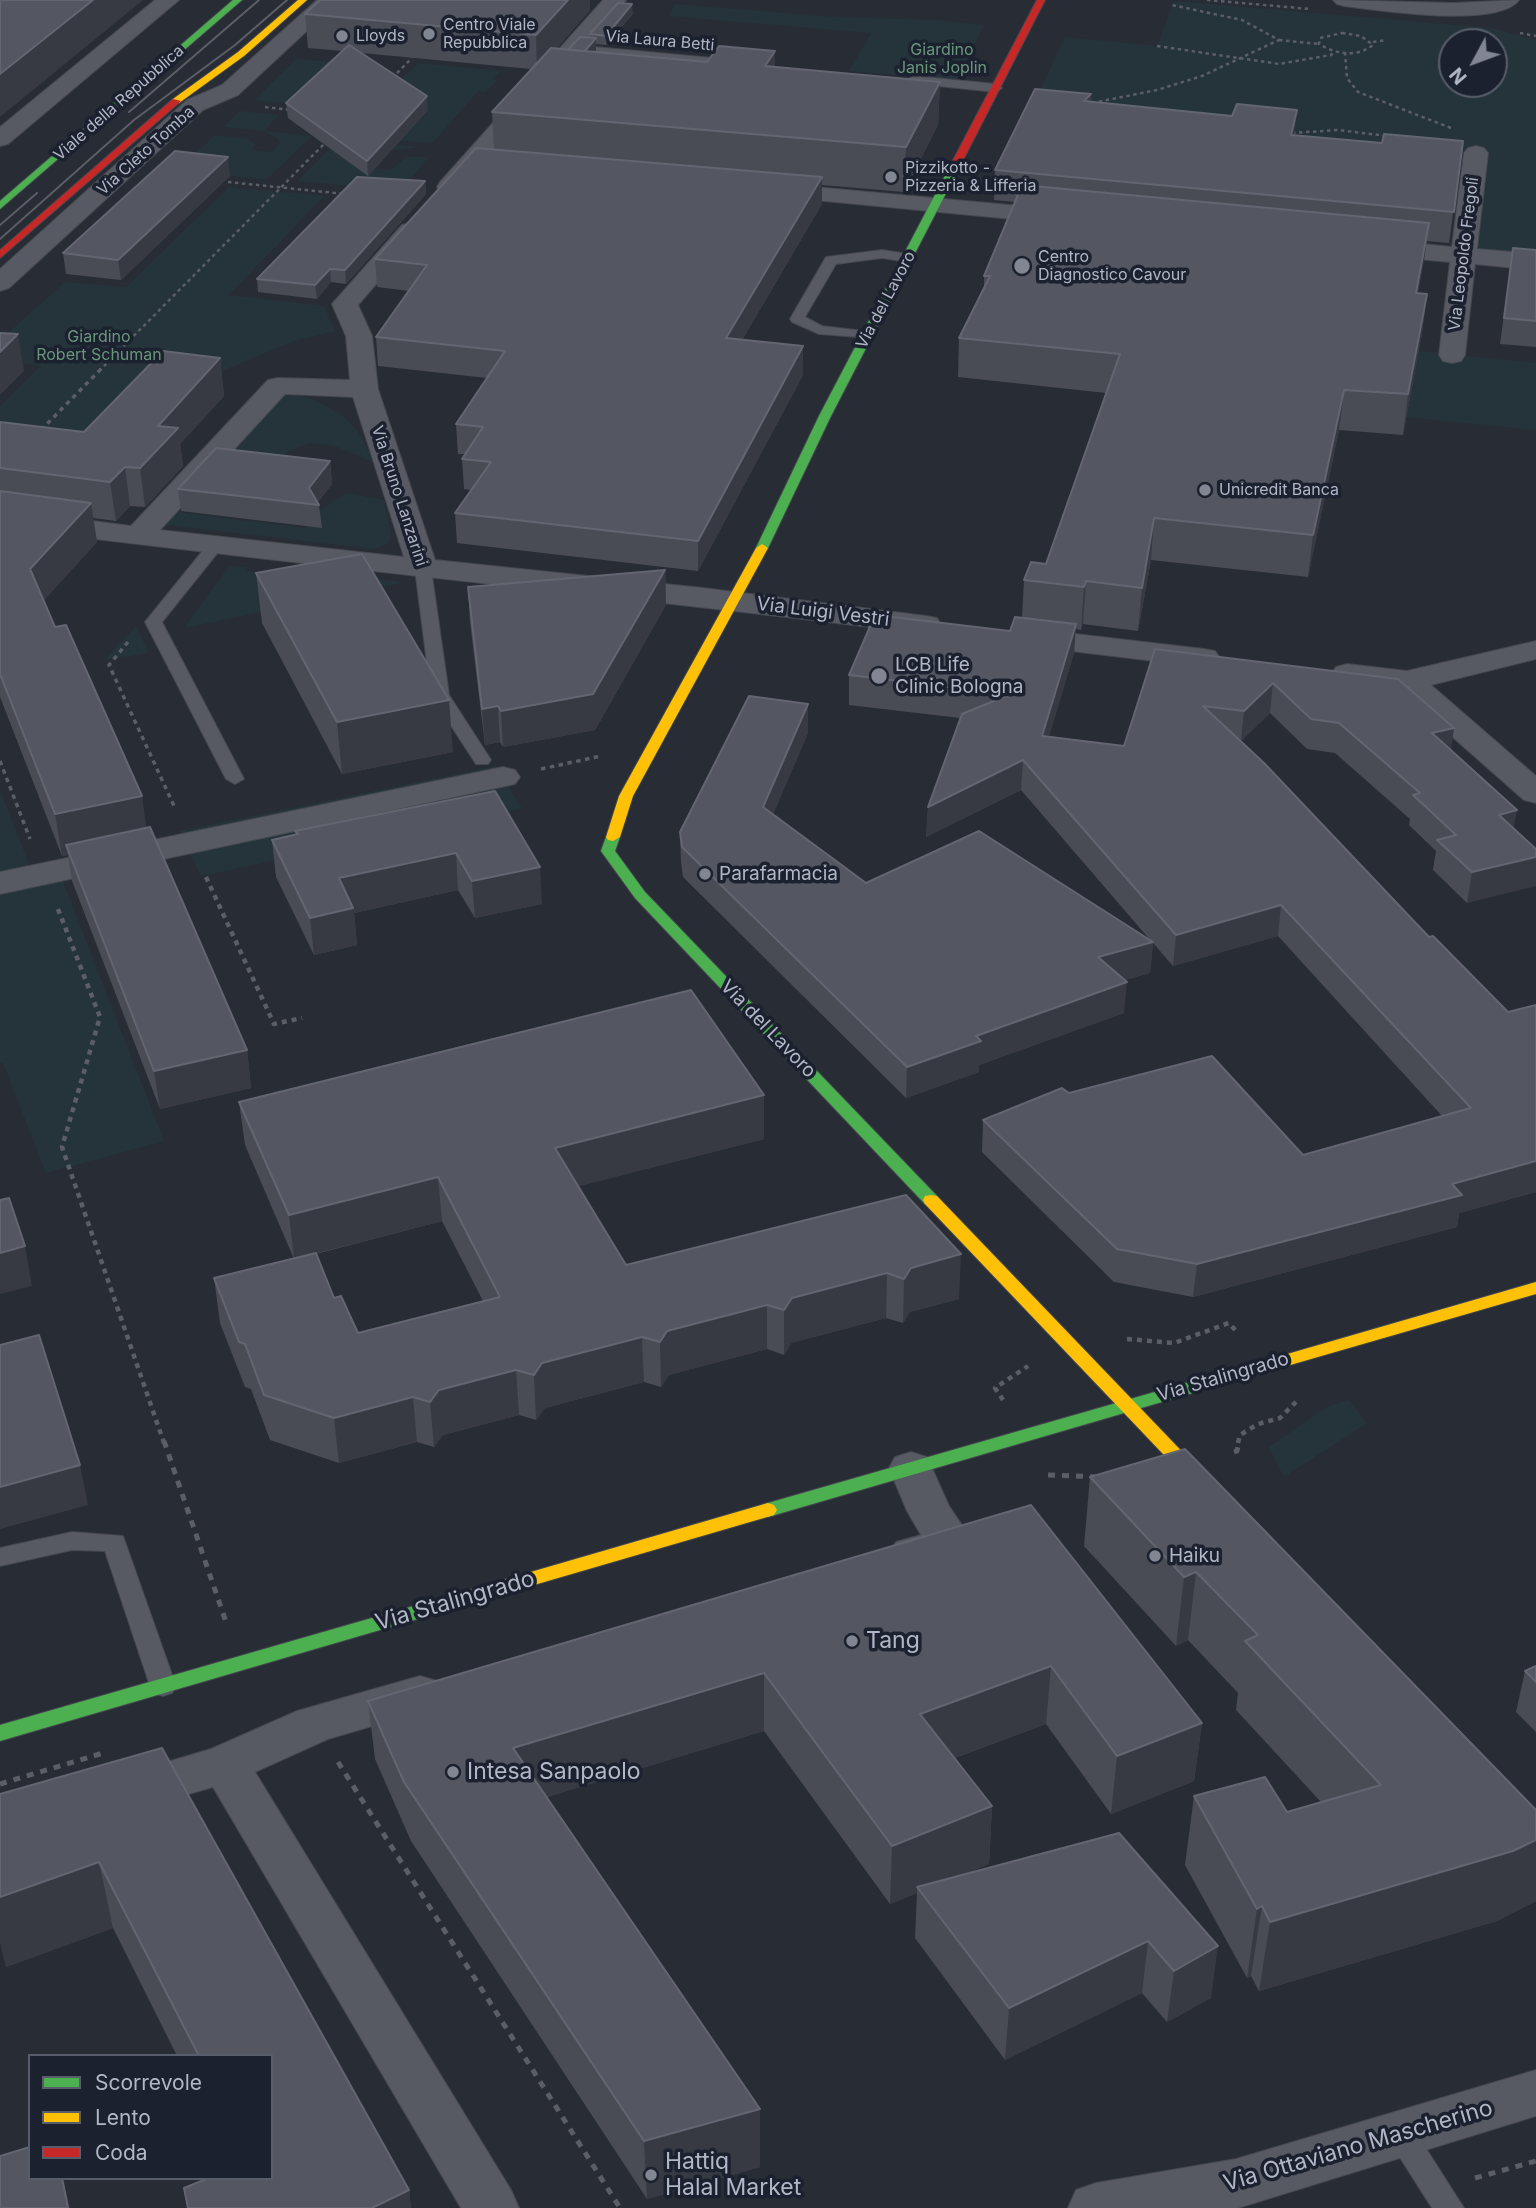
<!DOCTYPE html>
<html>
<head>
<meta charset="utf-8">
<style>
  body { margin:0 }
  #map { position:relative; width:1536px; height:2208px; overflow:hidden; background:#282c35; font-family:Inter,sans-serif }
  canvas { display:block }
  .legend { position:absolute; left:28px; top:2054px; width:245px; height:126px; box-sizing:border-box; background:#1c212f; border:2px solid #585d6b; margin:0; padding:9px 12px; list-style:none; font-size:21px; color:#b2b6c6 }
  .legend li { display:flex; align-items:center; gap:14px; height:35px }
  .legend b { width:35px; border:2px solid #585d6b }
  .north { position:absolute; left:1438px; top:28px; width:70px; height:70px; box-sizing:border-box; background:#1c212f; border:2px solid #585d6b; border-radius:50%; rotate:229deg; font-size:19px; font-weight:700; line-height:28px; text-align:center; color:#b2b6c6 }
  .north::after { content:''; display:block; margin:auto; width:24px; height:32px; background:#828693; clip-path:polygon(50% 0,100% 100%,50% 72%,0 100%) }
</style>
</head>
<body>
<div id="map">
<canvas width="1536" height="2208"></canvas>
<ul class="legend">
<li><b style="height:9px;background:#4caf50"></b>Scorrevole</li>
<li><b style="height:9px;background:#ffc107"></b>Lento</li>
<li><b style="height:9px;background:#c62828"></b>Coda</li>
</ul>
<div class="north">N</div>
</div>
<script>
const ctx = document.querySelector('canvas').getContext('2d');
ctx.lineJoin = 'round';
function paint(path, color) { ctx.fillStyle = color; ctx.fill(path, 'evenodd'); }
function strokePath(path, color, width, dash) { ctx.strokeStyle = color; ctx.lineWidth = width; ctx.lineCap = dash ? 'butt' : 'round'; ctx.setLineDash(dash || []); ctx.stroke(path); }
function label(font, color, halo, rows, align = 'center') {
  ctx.font = font + ' Inter,sans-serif'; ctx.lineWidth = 7; ctx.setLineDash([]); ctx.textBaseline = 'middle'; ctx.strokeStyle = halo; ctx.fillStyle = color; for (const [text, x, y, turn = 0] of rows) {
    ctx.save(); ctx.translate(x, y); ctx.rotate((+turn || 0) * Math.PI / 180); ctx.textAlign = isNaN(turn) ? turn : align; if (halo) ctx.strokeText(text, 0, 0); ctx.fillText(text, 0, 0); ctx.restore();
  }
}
paint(new Path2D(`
  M1174,1L1492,28L1536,40V258L1477,253L1487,154L1028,116L1065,37L1157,46ZM1452,42H1494V84H1452Z
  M675,4L834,17L938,20L984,25L957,80L849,71L871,33L669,16Z
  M296,59L332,62L290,104L254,100Z
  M419,63L501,71L493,79L498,80L485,92L478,91L433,143L367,138L387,92Z
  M240,111L279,115L264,131L312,136L266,180L178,170L215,135L248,139L255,144L252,150L272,152L280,142L277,138L263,131L224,127Z
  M340,139L420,147L390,151L370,168L391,170L406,157H429L401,190L298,181Z
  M229,187L324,196L229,295L324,306L335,331L297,340L200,380L71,463L0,455V406L41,366L0,361V340L65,282L126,287Z
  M1418,351L1536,363V430L1406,417Z
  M288,395C303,395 311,398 324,405C355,422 359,429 373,462L332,445L310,443L290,450L277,461L218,465L273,401Z
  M346,493L384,500L391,537L388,543L375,549L166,525L176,512L306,528L315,514Z
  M229,566L247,567L245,571L327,579L330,575L406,582L184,628Z
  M136,626L149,653L104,660Z
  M496,766L522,808L201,876L189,851L62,879L164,1141L46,1173L3,1063H0V790L31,869L183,838L180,831Z
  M1349,1400L1367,1423L1284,1477L1269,1447L1327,1407Z`), '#25343a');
const lane = new Path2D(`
  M573,45L734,60L740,64L734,68L569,52L567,49Z
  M913,76L996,84L1002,88L996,92L909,83L907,80Z
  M882,250L908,254L915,258L908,262L882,258L836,264L805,317L822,326L872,332L874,335L872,338L819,334L792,322L790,319L826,257Z
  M215,541L223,546L162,622L244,779L235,784L226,779L145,622L209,543Z
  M423,564L431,569L449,695L491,760L488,764H476L431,695L415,569Z
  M72,1532L123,1536L176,1686L172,1693L163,1696L154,1693L150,1686L105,1551L72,1550L0,1566V1548Z
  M1400,2121L1411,2125L1464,2208H1432L1385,2134L1389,2125Z`);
const street = new Path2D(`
  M155,0H179L8,144L0,146V127Z
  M317,0H340L238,95L203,110L9,288L0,291V269L187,100L222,85Z
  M603,0H626L458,192L449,194L440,192L437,187L440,182Z
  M1333,0L1454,3L1519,0C1498,29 1377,10 1344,6L1337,4Z
  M1476,146L1484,148L1488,153L1477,249L1536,254V270L1475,264L1465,355L1461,361L1452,363L1443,361L1439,355L1450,262L1374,255L1365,252L1361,247L1365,242L1374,239L1452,247L1464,153L1468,148Z
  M771,183L1064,210L1073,212L1076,217L1073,222L1064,224L762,195L759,190L762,185Z
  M411,223L420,225L423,230L358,305L372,336L378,389L435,560L703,588L926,616L937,618L941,625L937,632L926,634C617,595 308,567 0,527V509L131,526L268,380L278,378L350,380L346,336L332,304L402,225ZM285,394L353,397L404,557L160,530Z
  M1024,628L1204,649L1215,651L1220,658L1215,665L1204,667L1013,644L1008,637L1013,630Z
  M1536,641V659L1431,685L1536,776V803L1524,800L1398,689L1336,681L1331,674L1336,667L1347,664L1407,671Z
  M503,767L515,770L520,777L515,784L0,894V872Z
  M911,1452L927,1457L949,1506L974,1543L967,1555L912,1571L896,1566L889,1554L896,1542L921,1535L907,1511L889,1468L895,1457Z
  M420,1676L437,1681L444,1694L437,1707L328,1739L255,1772L511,2190L519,2208H461L213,1787L130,1811L113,1806L105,1792L113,1778L211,1749L297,1711Z
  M1536,2070V2116L1238,2208H1068L1076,2190L1096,2183L1236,2159Z`);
const fast = new Path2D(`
  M233,0H242L0,209V201Z
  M954,165L959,168L831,416L768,548L762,552L758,551L756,548L819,416L949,168Z
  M613,833L620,837L615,851L645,892L937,1196L939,1200L937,1204H925L635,898L601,851L606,837Z
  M1214,1375L1220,1377L1223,1381L1220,1385L768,1517L762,1515L759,1510L762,1505L768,1503Z
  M438,1599L445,1601L447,1606L445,1611L0,1741V1725Z`);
const slow = new Path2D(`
  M298,0H307L244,56L179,103H173V99L238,52Z
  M762,544L768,548L633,796L620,837L613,841L608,840L606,837L619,796L756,548Z
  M931,1195L937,1196L1216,1487L1219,1492L1216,1497H1204L925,1204L923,1200L925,1196Z
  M1536,1282V1294L1214,1387L1208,1385L1205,1381L1208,1377Z
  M768,1503L774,1505L777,1510L774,1515L438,1613L431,1611L429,1606L431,1601L438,1599Z`);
const jam = new Path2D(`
  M1037,0H1045L959,168L951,170L949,168Z
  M173,99L181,101L0,258V250Z`);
strokePath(lane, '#44474e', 2);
strokePath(street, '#44474e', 2);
strokePath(fast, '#44474e', 2);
strokePath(slow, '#44474e', 2);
strokePath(jam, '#44474e', 2);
strokePath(new Path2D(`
  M1207,0L1310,9
  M1342,33L1361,36L1373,45C1357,58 1335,54 1319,44L1320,38Z
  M1520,33L1536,36
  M1279,40L1319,44
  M1373,42L1386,40
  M1157,46L1279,64L1331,55L1335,51
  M1345,52L1347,78L1358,92L1451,128
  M392,78L412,58
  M1092,103L1157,90L1202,76L1279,40L1242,20L1172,5
  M265,107L291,110
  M1292,133L1338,130L1387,136
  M228,182L345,194
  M99,371L328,140`), '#5b5e66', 2.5, [3.5, 3.5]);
strokePath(new Path2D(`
  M41,430L101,369
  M128,642L109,665L175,808
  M0,761L30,839
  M541,769L601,756`), '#5b5e66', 3.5, [4.5, 4.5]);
strokePath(new Path2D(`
  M206,877L274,1024L302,1018
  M58,909L100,1017L62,1147L164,1443
  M1127,1339L1174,1343L1229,1323L1237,1332
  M1003,1400L995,1388L1028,1366
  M1238,1443L1240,1435L1258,1424L1280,1418L1296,1402`), '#5b5e66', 4.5, [5, 5]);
strokePath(new Path2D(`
  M164,1441L226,1622
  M1234,1452L1237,1451L1239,1441
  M1048,1475L1099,1477
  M338,1762L620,2208
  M0,1784L103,1753
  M1475,2178L1536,2161`), '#5b5e66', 5, [7, 7]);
paint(lane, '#575a63');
paint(street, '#575a63');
paint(fast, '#4caf50');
paint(slow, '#ffc107');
paint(jam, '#c62828');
strokePath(new Path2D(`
  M129,112L259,0
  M0,225L37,193
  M0,239L134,120L235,45L287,0`), '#5c5e66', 2);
paint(new Path2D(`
  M320,0H590V10L556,49L568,50L591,38L590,34L633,14L606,45L596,44V52L707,62L775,51V67L940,82L938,125L904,192L822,185V204L742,340L803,375L698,571L457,543L455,513L471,490L464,489L462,459L465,454H458L456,424L487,378L378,366L376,337L409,291L377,287L375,259L494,150L492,112L531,69L362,53L428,110L368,176L288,118L286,103L342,51L308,48L305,14Z
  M1091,94V102L1294,135L1382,143L1463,141L1449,243L1427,241L1418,293L1427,294L1422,333L1403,435L1339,430L1308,577L1151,560L1138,631L1083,624L1081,630L1076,629L1074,653L1049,736L1124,746L1155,649L1398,679L1451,750L1517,810L1513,828L1467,903L1433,870L1436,851L1409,825L1410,819L1335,753L1307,749L1270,713L1241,741H1240L1429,937L1508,1012L1536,1005V1192L1459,1213L1457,1227L1193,1297L1114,1282L982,1152L983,1120L1069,1093L1303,1155L1442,1116L1278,936L1173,966L1153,943L1150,973L1125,980L1124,1013L979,1065V1072L906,1098L683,877L681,862L680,832L808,733L773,814L866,883L1151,941L1021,790L926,837L928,807L960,718L849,705V675L1010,631L1022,617L1024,580L1046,564L1106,393L958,377L959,338L984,288V276L1015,202L994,200L995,170Z
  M230,176L121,280L66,274L63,253Z
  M425,181L426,194L346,284L331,282L317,299L258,292L257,279Z
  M1513,248L1536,250V347L1500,344Z
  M220,358L224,396L180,444L183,466L145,507L130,506L116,521L93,518L97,542L43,601L247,1050L251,1088L160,1109L72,881L68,855L62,856L0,697V422L84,432Z
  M330,461L332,484L318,502L319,505L322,528L181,511L178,489Z
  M665,570L666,605L595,730L503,747L500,742L485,745L470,622L468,587Z
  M256,573L453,752L342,774L262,623Z
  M495,791L542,904L475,918L458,890L354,913L357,945L314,955L276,877L272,840L296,835L295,831Z
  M239,1102L764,1139L578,1186L626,1265L906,1195L959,1299L910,1312L903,1323L886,1318L791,1343L784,1355L767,1349L669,1375L661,1387L644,1382L545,1408L536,1420L519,1415L443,1435L434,1447L417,1442L339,1463L270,1440L251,1389L245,1387L220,1323L214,1278L294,1259L245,1145ZM442,1221L483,1301L358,1333L334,1298L316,1254Z
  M1090,1477L1536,1810V1901L1497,1921L1259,1991L1251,1976L1247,1978L1185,1865L1194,1796L1287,1812L1321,1802L1236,1710L1238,1693L1188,1640L1176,1646L1084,1546Z
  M1031,1505L1202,1723L1194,1781L1111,1814L1046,1724L955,1758L992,1806L989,1864L959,1876L1119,1833L1211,1998L1167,2022L1142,1993L1005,2060L915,1938L917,1893L890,1904L764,1731L547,1797L760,2109V2167L647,2199L411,1841L375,1759L368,1701Z
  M1536,1666V1732L1516,1712L1525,1671Z
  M162,1748L409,2190L411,2208H188L271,2178V2056H177L113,1928L6,1967Z`), '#494c55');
paint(new Path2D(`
  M93,0H143L0,117V74Z
  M568,0H590V10L537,70L536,35Z
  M632,4L633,14L606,45V36Z
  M596,38V57L582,55Z
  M775,51V93L765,66Z
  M940,82L938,125L904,192L906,147Z
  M1091,94L1089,123L1084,101Z
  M427,96L428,110L368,176L367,161Z
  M1297,110L1294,139L1291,135Z
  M228,157L230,176L121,280L118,260Z
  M822,177V204L726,367V338Z
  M425,181L426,194L346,284L345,270Z
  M1429,223L1424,261L1410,331L1416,293Z
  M330,269L331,282L317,299L315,285Z
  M1427,294L1422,333L1403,435L1408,394Z
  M18,334L24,371L0,395V352Z
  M803,346V375L698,571V541Z
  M220,358L224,396L180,444L183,466L145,507L140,468L158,426Z
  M1344,390L1339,430L1308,577L1313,535Z
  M330,461L332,484L316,504L309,488Z
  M125,467L130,506L116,521L110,482Z
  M91,503L97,542L36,609L30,569Z
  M1154,518L1151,560L1138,631L1142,588Z
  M665,570L666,605L595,730L503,747L501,711Z
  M1086,581L1083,624L1081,630L1084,587Z
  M1076,624L1074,653L1040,766L1042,736Z
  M1273,683L1270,713L1241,741L1244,711Z
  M449,700L453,752L342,774L337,722Z
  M808,704V733L763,837V807Z
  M498,706L500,742L485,745L482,709Z
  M1454,728L1450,758L1432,733Z
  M1023,760L1021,790L926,837L928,807Z
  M142,796L148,838L66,845L68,855L62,856L55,814Z
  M1517,810L1511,841L1499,815Z
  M456,853L458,890L354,913L357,945L314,955L310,918L339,878Z
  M1536,857V886L1467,903L1472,872Z
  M540,867L542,904L475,918L472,881Z
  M1281,905L1278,936L1173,966L1176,935Z
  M1153,942L1150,973L1096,988L1098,957Z
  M1127,982L1124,1013L979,1065V1072L906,1098L907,1067L976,1036Z
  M247,1050L251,1088L160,1109L154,1071Z
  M764,1095V1139L557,1192L555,1148Z
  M1536,1161V1192L1459,1213L1457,1227L1193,1297L1197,1264L1452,1184Z
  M438,1177L442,1221L294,1259L289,1215Z
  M25,1246L32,1286L0,1294V1253Z
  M961,1254L959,1299L910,1312L903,1323L904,1279L911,1268Z
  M887,1273L886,1318L791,1343L784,1355V1310L792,1298Z
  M767,1305V1349L669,1375L661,1387L660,1342L667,1331Z
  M642,1337L644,1382L545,1408L536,1420L534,1375L542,1363Z
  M516,1370L519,1415L443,1435L434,1447L430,1402L439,1390Z
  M413,1397L417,1442L339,1463L334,1418Z
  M80,1465L88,1505L0,1529V1487Z
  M1196,1572L1188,1640L1176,1646L1184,1577Z
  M1051,1666L1046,1724L917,1772L920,1714Z
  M764,1673V1731L518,1806L513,1748Z
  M1202,1723L1194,1781L1111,1814L1117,1756Z
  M992,1806L989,1864L921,1891L917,1887V1893L890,1904L892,1846Z
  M1536,1840V1901L1497,1921L1259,1991L1270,1922Z
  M99,1862L113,1928L6,1967L0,1943V1897Z
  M1262,1906L1251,1976L1247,1978L1257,1909Z
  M1148,1941L1142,1993L1005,2060L1009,2008Z
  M1218,1946L1211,1998L1167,2022L1174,1971Z
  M760,2109V2167L647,2199L644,2141Z
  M62,2178H63L70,2208H68Z
  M409,2190L411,2208H372Z`), '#373a43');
const building = new Path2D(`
  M0,0H93L0,74Z
  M320,0H568L536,35L305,14Z
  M618,3L632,4L606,36L590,34Z
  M580,37L596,38L585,51L568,50Z
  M349,45L427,96L367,161L286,103Z
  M719,46L775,51L765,66L940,82L906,147L492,112L551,48L707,62Z
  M1035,89L1091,94L1084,101L1232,116L1237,104L1297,110L1291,135L1382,143L1384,134L1463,141L1454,212L995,170Z
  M476,148L822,177L726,338L803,346L698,541L455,513L491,462L462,459L483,427L456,424L505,351L376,337L427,265L375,259Z
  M175,151L228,157L118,260L63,253Z
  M357,177L425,181L345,270L330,269L315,285L257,279Z
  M1022,185L1429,223L1416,293L1427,294L1408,394L1344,390L1313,535L1154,518L1142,588L1086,581L1084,587L1024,580L1031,562L1046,564L1120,354L959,338L990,276H984Z
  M1513,248L1536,250V321L1504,318Z
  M0,333L18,334L0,352Z
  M163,351L220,358L158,426L178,428L140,468L125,467L110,482L0,468V422L84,432Z
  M216,448L330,461L309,488L319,505L178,489Z
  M0,491L91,503L30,569L55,627L66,625L142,796L55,814L0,674Z
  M362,554L449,700L337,722L256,573Z
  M665,570L593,694L501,711L498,706L482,709L468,587Z
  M875,615L1010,631L1015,617L1076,624L1042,736L1124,746L1155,649L1398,679L1454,728L1432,733L1517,810L1499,815L1536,849V857L1472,872L1437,840L1456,835L1413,795L1420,793L1339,723L1311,719L1273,683L1244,711L1203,706L1264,763L1429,937L1433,936L1508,1012L1536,1005V1161L1452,1184L1462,1195L1197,1264L1117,1249L983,1120L1062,1088L1069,1093L1212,1056L1303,1155L1471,1108L1281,905L1176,935L1023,760L928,807L962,714L1011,694L849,675Z
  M749,696L808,704L763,807L866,883L979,831L1153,942L1098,957L1127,982L976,1036L981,1041L907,1067L682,847L680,832Z
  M495,791L540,867L472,881L456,853L339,878L353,908L310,918L272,840L298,834L295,831Z
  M150,827L247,1050L154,1071L66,845Z
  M691,990L764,1095L555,1148L626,1265L906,1195L961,1254L911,1268L904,1279L887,1273L792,1298L784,1310L767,1305L667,1331L660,1342L642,1337L542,1363L534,1375L516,1370L439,1390L430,1402L413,1397L334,1418L264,1395L245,1344L239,1342L214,1278L316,1253L334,1298L341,1296L358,1333L500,1297L438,1177L289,1215L239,1102Z
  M9,1198L25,1246L0,1253V1200Z
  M39,1335L80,1465L0,1487V1345Z
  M1185,1449L1536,1810V1840L1513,1851L1270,1922L1262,1906L1257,1909L1194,1796L1265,1777L1287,1812L1381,1785L1245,1641L1258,1635L1196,1572L1184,1577L1090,1477Z
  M1031,1505L1202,1723L1117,1756L1051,1666L920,1714L992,1806L892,1846L764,1673L513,1748L760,2109L644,2141L404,1782L368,1701Z
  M1536,1666V1682L1525,1671Z
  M162,1748L409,2190L372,2208H188L184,2188L209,2178H271V2056H199L99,1862L0,1897V1794Z
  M1119,1833L1218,1946L1174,1971L1148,1941L1009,2008L917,1887Z
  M30,2147V2178H62L68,2208H0V2156Z`);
paint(building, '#545761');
strokePath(building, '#636671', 2);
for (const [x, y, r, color] of [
  [429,34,7,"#828693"],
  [342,36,7,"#828693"],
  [891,177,7,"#828693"],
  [1022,266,9,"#828693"],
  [1205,490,7,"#828693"],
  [879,676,9,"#828693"],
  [705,874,7,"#828693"],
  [1155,1556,7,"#828693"],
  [852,1641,7,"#828693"],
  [453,1772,7,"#828693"],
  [651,2175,7,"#828693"]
]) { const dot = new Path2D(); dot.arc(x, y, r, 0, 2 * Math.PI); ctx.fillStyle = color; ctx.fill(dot); strokePath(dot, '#1c212f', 2.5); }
label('16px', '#b2b6c6', '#1c212f', [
  ["Centro Viale",443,25],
  ["Repubblica",443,43],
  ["Lloyds",356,36],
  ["Pizzikotto -",905,168],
  ["Pizzeria & Lifferia",905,186],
  ["Centro",1038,257],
  ["Diagnostico Cavour",1038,275],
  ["Unicredit Banca",1219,490]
], 'left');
label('16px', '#b2b6c6', '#1c212f', [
  ["Via Laura Betti",660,41,5],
  ["Viale della Repubblica",119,103,-41],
  ["Via Cleto Tomba",146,151,-42],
  ["Via Leopoldo Fregoli",1464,254,-83],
  ["Via del Lavoro",886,300,-62],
  ["Via Bruno Lanzarini",399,496,72]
]);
label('16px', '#69967b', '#1c212f', [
  ["Giardino",942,50],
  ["Janis Joplin",942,68],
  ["Giardino",99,337],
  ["Robert Schuman",99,355]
]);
label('19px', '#b2b6c6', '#1c212f', [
  ["Via Luigi Vestri",823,612,7],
  ["Via del Lavoro",768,1029,46],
  ["Via Stalingrado",1223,1377,-16]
]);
label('19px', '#b2b6c6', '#1c212f', [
  ["LCB Life",895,665],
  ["Clinic Bologna",895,687],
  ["Parafarmacia",719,874],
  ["Haiku",1169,1556]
], 'left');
label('23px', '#b2b6c6', '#1c212f', [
  ["Via Stalingrado",455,1601,-16],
  ["Via Ottaviano Mascherino",1358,2146,-16]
]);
label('23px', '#b2b6c6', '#1c212f', [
  ["Tang",866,1641],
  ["Intesa Sanpaolo",467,1772],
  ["Hattiq",665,2162],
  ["Halal Market",665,2188]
], 'left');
</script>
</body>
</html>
